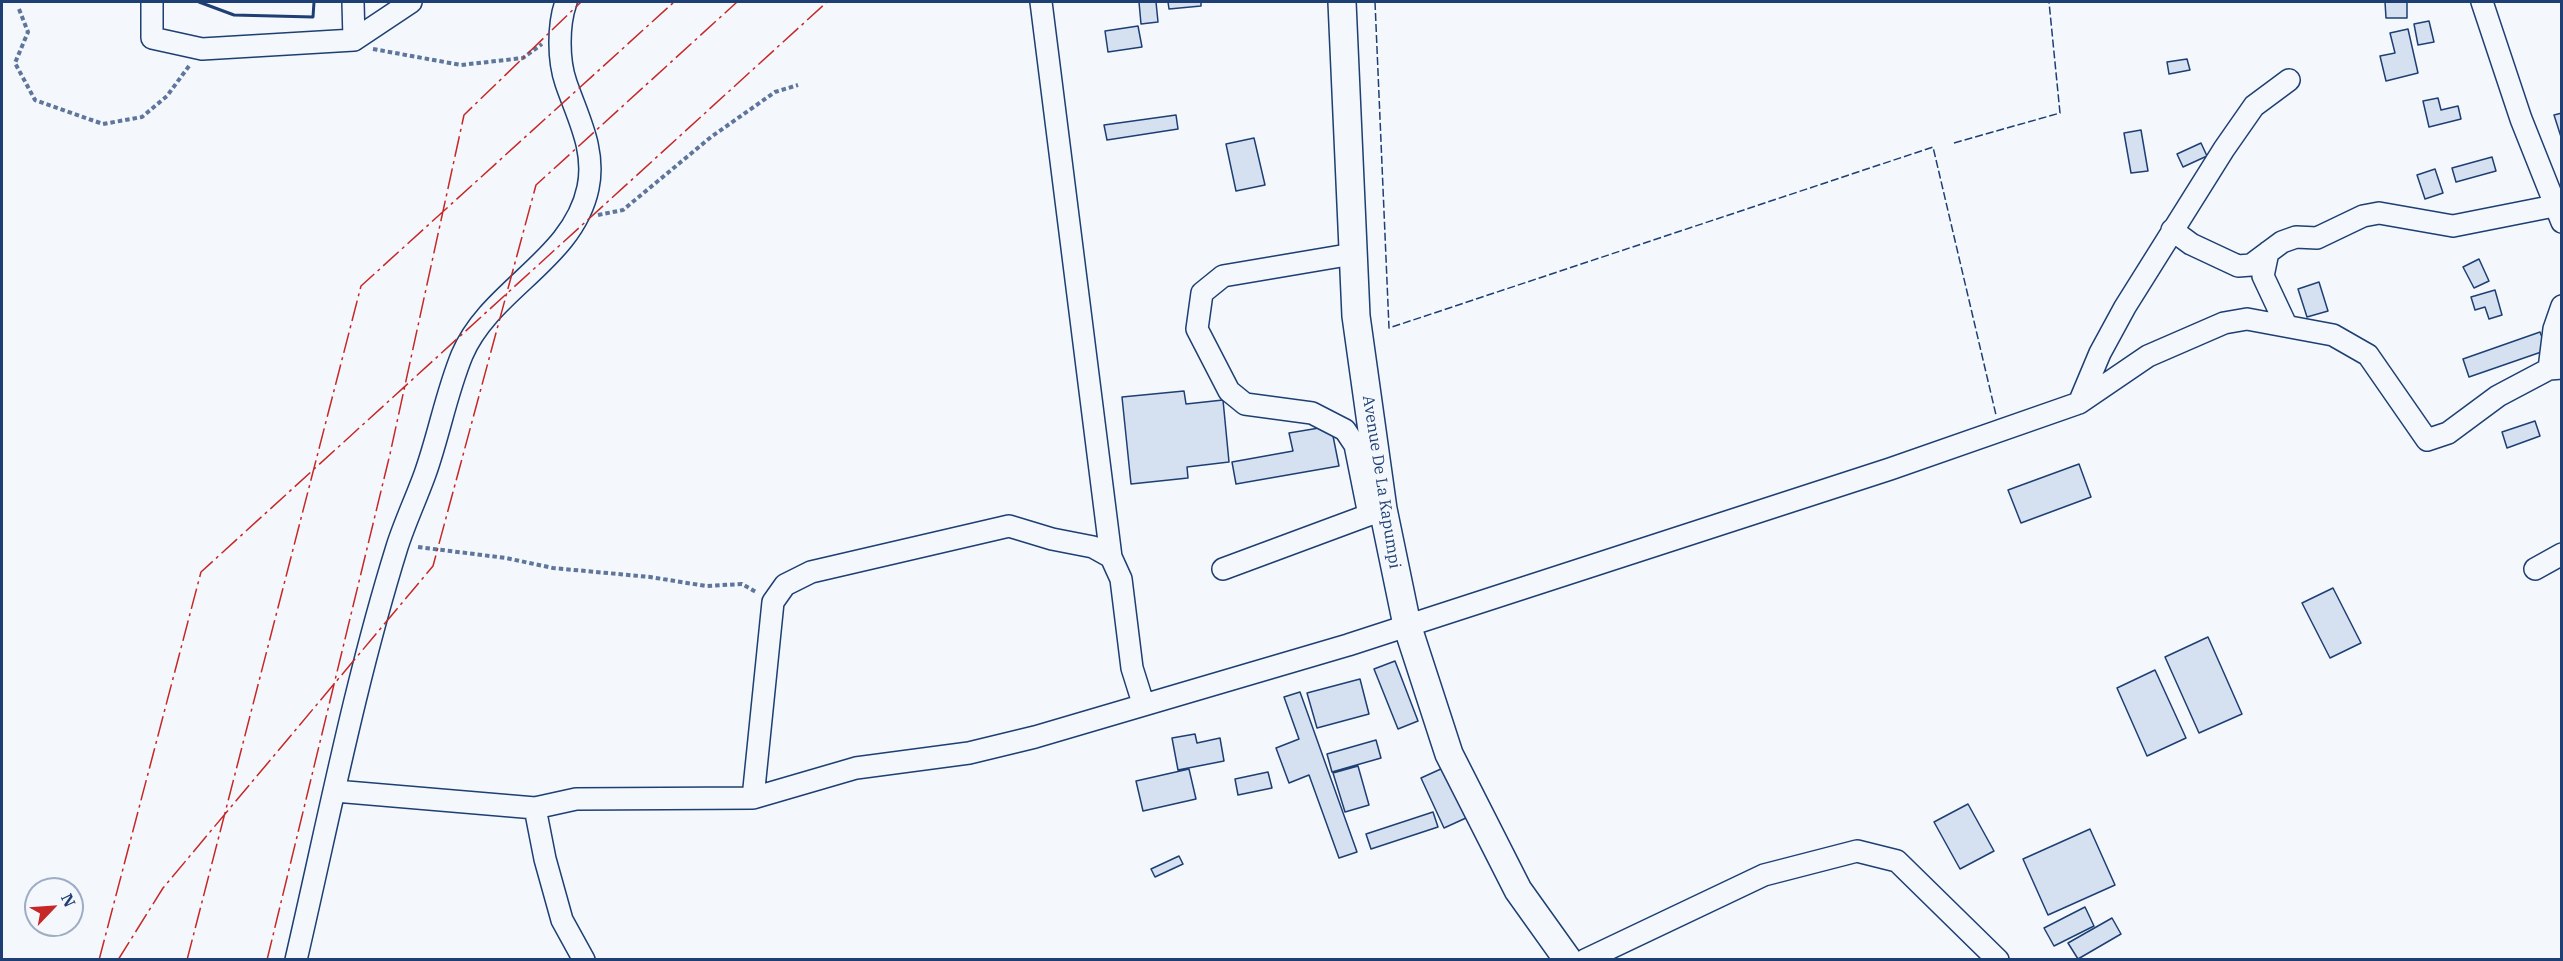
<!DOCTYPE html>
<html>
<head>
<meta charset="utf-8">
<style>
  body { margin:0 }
  #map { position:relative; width:2563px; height:961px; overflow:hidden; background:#f4f7fb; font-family:"IBM Plex Serif",serif }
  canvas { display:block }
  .frame { position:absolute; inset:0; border:3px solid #1d3f73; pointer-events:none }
  .north { position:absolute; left:24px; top:877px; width:60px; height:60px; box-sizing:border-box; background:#f4f7fb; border:2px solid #9eadc5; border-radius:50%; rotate:65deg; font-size:16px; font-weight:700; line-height:24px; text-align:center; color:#1d3f73 }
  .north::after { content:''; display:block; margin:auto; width:21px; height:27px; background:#c62828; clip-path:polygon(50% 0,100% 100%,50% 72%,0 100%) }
</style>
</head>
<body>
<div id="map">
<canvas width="2563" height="961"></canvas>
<div class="frame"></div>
<div class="north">N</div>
</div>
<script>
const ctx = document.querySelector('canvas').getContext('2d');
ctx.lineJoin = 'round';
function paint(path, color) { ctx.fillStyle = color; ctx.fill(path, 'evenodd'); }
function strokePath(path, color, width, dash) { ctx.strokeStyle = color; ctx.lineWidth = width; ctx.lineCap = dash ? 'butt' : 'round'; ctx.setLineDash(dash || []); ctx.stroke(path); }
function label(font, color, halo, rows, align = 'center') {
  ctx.font = font + ' "IBM Plex Serif",serif'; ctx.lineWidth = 4.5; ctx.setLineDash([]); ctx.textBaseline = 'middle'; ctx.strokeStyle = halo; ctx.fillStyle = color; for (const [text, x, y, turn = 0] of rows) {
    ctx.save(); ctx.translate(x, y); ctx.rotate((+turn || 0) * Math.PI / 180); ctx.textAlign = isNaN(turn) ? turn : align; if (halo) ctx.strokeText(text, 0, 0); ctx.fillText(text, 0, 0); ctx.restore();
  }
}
const building = new Path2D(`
  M1139,2H1156L1158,22L1141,24Z
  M1168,2H1201V6L1169,9Z
  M2385,2H2407V18H2386Z
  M2429,21L2434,42L2418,45L2414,24Z
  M1138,26L1142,47L1108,52L1105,31Z
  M2408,29L2418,73L2386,81L2380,56L2395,53L2390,33Z
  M2187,59L2190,70L2169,74L2167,62Z
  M2438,98L2441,110L2458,106L2461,119L2429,127L2423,101Z
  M2562,113V140L2554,115Z
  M1176,115L1178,129L1107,140L1104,125Z
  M2141,130L2148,171L2131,173L2124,133Z
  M1254,138L1265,185L1236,191L1226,144Z
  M2201,143L2207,156L2183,167L2177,154Z
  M2492,157L2496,171L2456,182L2452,168Z
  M2435,169L2443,193L2425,199L2417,175Z
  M2479,259L2489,281L2474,288L2463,267Z
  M2319,282L2328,311L2307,317L2298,289Z
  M2495,290L2502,315L2489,319L2485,307L2475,310L2471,297Z
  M2540,332L2547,350L2469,377L2463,359Z
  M1184,391L1186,404L1223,400L1229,462L1187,467L1188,478L1131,484L1122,397Z
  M2535,421L2540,436L2507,448L2502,432Z
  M1331,426L1339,466L1236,484L1232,462L1293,451L1289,433Z
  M2079,464L2091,497L2021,523L2008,490Z
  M2333,588L2361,643L2330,658L2302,603Z
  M2208,637L2242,714L2199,733L2165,657Z
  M1395,661L1418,721L1398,729L1374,669Z
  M2155,670L2186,738L2147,756L2117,688Z
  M1360,679L1369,714L1317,728L1307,693Z
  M1300,692L1357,852L1339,858L1309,775L1289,783L1276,748L1299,739L1284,697Z
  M1195,734L1197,743L1220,738L1224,761L1178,770L1172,738Z
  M1376,740L1381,758L1332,772L1327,754Z
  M1358,766L1369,805L1345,812L1333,773Z
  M1443,768L1466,818L1444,828L1421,778Z
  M1189,769L1196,799L1143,811L1136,781Z
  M1268,772L1272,788L1238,795L1235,779Z
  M1968,804L1994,851L1960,869L1934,822Z
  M1433,812L1438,827L1371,849L1366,834Z
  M2090,829L2115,885L2048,915L2023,859Z
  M1179,856L1183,864L1155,877L1151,869Z
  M2085,907L2094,926L2054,946L2044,928Z
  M2112,918L2121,934L2078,959L2068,943Z`);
paint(building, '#d5e0f0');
strokePath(building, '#1d3f73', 1.5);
const minor = new Path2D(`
  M152,2V38L202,49L354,40
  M353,2L354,40L411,2
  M1041,2L1111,557
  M2482,2L2521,119L2562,222
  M2172,230L2191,244L2238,266L2251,265L2282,242L2296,237L2317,238L2363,216L2379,213L2453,226L2554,206
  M2268,252L2263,276L2286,325
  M1353,254L1223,276L1202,293L1197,329L1229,391L1245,404L1312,413L1345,430L1355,445L1369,515
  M2549,369L2554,329L2562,306
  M2079,403L2148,356L2224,323L2247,319L2333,335L2368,355L2427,440L2448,433L2498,396L2549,369L2562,368
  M1223,569L1382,510
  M2535,569L2562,554
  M335,791L535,808
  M753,798L773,602L785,585L811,572L1009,526L1052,539L1093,547L1111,557L1121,579L1132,668L1143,703
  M296,960C328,822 355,682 397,547C405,522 416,499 425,474C439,435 446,394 462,355C490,289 573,260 588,188C596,150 578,118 566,83C558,60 558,25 566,2
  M584,960L562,920L545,859L535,808L576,799L753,798L856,768L969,753L1035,737L1348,645L1890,469L2079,403L2100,353L2125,307L2224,149L2254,106L2289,80
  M1585,960L1764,875L1857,851L1897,861L1998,960`);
const major = new Path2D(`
  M1342,2L1356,316L1383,509L1407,625L1449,754L1518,890L1568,960`);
strokePath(minor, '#1d3f73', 24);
strokePath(major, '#1d3f73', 30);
strokePath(new Path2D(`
  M19,9L28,32L15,63L35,100L103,124L142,117L167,96L189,66
  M373,49L461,65L523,58L542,44
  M598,215L623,210L711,137L775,92L798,85
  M418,547L506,558L553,568L650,577L706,586L742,584L756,592`), '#5e769c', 4, [4.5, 3]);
strokePath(minor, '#f4f7fb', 21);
strokePath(major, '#f4f7fb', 27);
strokePath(new Path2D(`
  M1375,2L1389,328L1933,147L1996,415
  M1954,143L2060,113L2049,2`), '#1d3f73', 1.5, [8, 3]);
strokePath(new Path2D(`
  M199,2L234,15L313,17L314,2`), '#1d3f73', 3);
strokePath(new Path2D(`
  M99,960L201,572L827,2
  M118,960L163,888L433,566L536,185L737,2
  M187,960L361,286L674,2
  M267,960L390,454L464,115L581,2`), '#c62828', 1.5, [21, 4.5, 3, 4.5]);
label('16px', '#1d3f73', '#f4f7fb', [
  ["Avenue De La Kapumpi",1381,482,81]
]);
</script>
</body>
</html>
